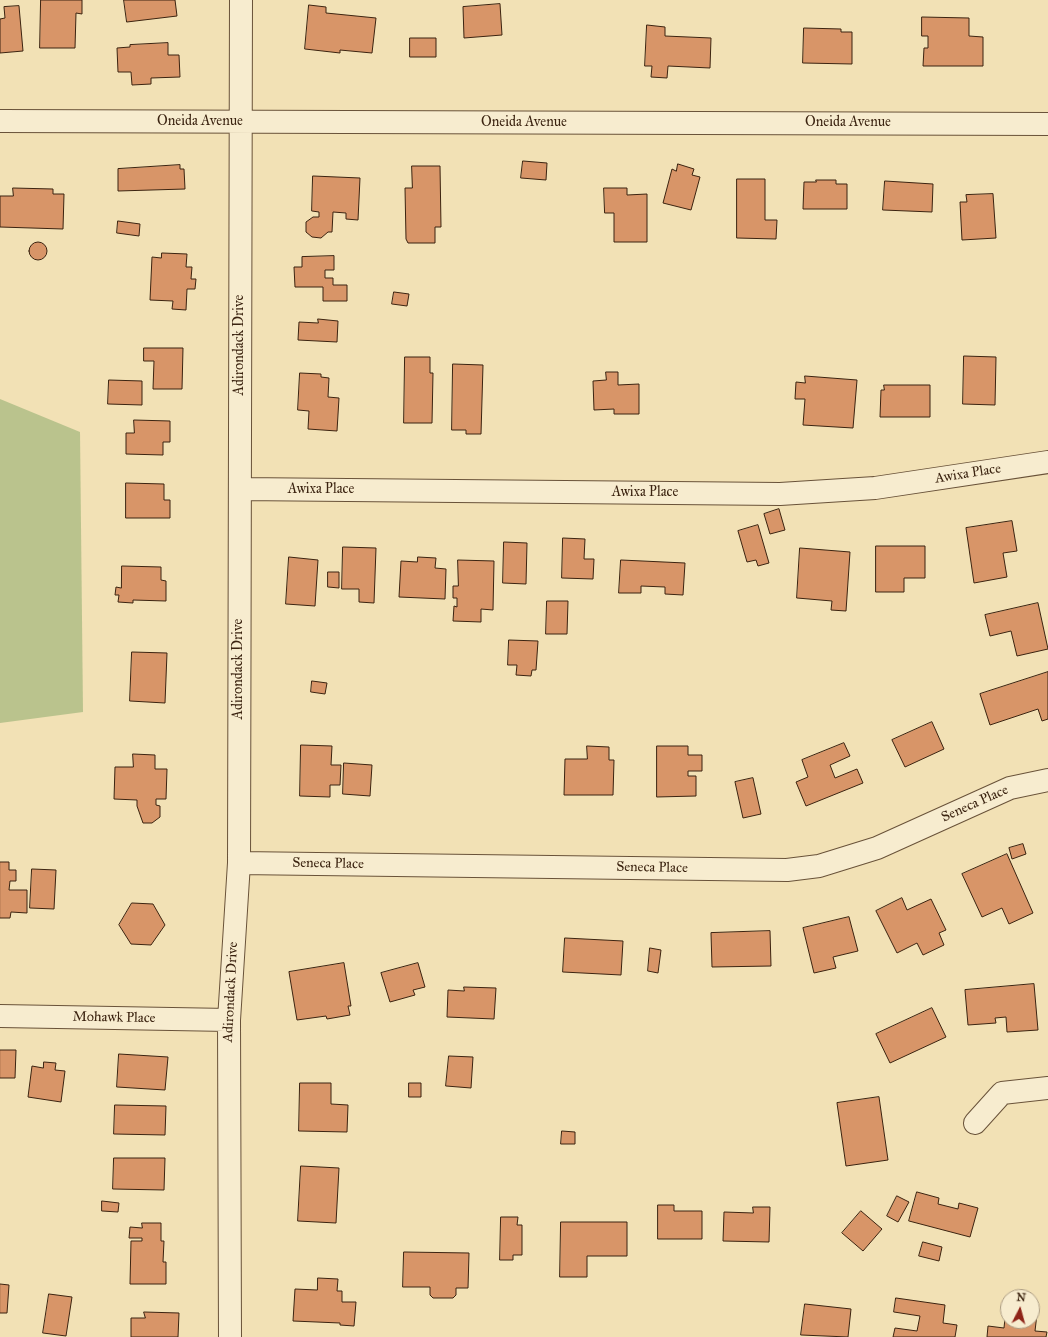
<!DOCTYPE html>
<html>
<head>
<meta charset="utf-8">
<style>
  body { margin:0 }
  #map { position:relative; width:1048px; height:1337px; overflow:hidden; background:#f2e1b5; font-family:"IM FELL Great Primer",serif }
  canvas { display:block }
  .north { position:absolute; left:1000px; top:1289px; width:40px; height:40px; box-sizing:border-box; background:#f7eccf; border:1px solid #ac9c83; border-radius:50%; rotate:6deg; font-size:11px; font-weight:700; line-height:16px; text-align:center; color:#3b2310 }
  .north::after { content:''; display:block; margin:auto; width:14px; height:18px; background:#8f2418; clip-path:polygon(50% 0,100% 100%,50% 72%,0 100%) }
</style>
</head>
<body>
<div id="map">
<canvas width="1048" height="1337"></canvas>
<div class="north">N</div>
</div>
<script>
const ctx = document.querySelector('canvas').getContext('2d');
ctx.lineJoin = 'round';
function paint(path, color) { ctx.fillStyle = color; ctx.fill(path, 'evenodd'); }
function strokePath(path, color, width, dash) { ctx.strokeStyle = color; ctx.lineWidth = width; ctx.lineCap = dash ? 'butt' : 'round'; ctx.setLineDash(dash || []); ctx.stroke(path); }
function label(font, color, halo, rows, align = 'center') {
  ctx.font = font + ' "IM FELL Great Primer",serif'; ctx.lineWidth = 3; ctx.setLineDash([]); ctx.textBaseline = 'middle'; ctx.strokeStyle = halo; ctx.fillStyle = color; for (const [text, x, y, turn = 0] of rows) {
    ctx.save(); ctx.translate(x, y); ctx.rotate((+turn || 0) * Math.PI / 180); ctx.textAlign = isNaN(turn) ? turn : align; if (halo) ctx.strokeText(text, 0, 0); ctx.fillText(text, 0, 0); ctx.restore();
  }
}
paint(new Path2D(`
  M0,399L80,432L83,712L0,723Z`), '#bac38d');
const building = new Path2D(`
  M41,0H82V14L76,13L75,48H40Z
  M124,0H175L177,16L127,22Z
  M500,4L502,35L464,38L463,7Z
  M309,5L326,7V13L376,18L372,53L340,50V53L305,49Z
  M19,6L23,51L0,53V19L5,18L4,7Z
  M922,17L969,18V36L983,37V66H923L924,48H928V36H922Z
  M647,25L665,27V36L711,38L710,68L668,66L667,78L651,77L652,66H645Z
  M804,28L841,29V32H852V64L803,63Z
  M410,38H436V57H410Z
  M168,43V55H179L180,77L151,78V84L132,85L131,72H118L117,48L130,47V45Z
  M523,161L547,163L546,180L521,178Z
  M678,164L694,169L692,175L700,177L691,210L663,203L672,169L676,171Z
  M180,165V169H184L185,189L118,191V169Z
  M412,166H440L441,227H435V243H408L406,239L405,188H412Z
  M313,176L360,178L358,220L346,219V213L333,212L332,232H328L321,238L312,237L306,232V222L313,217H319V212L312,211Z
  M737,179H765V220H777L776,239L737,238Z
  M816,180H836V184H847V209H803L804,182H816Z
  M885,181L933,184L932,212L883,210Z
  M13,188L53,189V194H64L63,229L0,227V196H13Z
  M604,188H627V195L647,194V242H614V213H605Z
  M993,194L996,238L962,240L960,202H967L966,195Z
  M118,221L140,224L139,236L117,233Z
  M29 251a9 9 0 1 1 18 0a9 9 0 1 1-18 0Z
  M162,253L187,254L186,267H192L191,279H196L195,289H187L186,310L172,309L173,301L150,300L152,257L161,258Z
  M334,256V270H325V278H333V285H347V301H323V287H295L294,267H302V257Z
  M394,292L409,294L407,306L392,304Z
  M318,319L338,321L337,342L298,340L299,322L318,323Z
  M144,348H183L182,389H153L154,361H144Z
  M964,356L996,357L995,405L963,404Z
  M405,357H430V373H433L432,423H404Z
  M453,364L483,365L481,434H466V430H452Z
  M606,372H618V385L639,384V414H614V409L594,410L593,381L606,380Z
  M300,373L321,374V377L329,378L328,397L339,398L337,431L308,429L309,411L298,410Z
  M805,376L857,380L853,428L803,425L805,399H795L796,382L805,383Z
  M109,380L142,381V405L108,404Z
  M884,385H930V417H880L881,390H884Z
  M134,420L170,421V442H163V455L126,454V433H134Z
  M126,483L164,484V500H170V518H126Z
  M779,509L785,530L770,534L764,514Z
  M1012,521L1017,551L1003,553L1007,577L974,583L966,528Z
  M758,525L769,563L758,566L756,560L747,562L738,531Z
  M563,538L585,539L584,559H594L593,579L562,578Z
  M504,542L527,543L526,584L503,583Z
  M876,546H925V578H904V592H876Z
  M343,547L376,548L374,603L359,602V589H342Z
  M800,548L850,552L846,611L831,610L832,601L797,598Z
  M289,557L318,560L315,606L286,604Z
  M418,557L436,558L435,568L446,569L445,599L399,597L401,561L417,562Z
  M458,560L494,561L493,610L481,609V622L453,621L454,606L457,607V598H453V586H458Z
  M621,560L685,563L683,595L665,594V587L641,586V593H619Z
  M122,566L161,567V580L166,581V601L133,600V603L118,602L119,595H115L116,587L121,588Z
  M328,572H339V588L328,587Z
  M547,601H568L567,634H546Z
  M1038,603L1048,649L1017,656L1011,631L990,636L985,615Z
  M509,640L538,641L536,670H532L531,676L516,675L517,665H508Z
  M132,652L167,653L165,703L130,701Z
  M1048,672V719L1042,721L1038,709L990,725L980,694Z
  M312,681L327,683L325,694L311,692Z
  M932,722L944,749L905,767L892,740Z
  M844,743L850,756L830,765L835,778L857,769L863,783L806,806L796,782L808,777L802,760Z
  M301,745L332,746L331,765H341L340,785H330V797L300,796Z
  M587,746L609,747V760H614L613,795H564L565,759H587Z
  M657,746H688V755H702V771H688V776H696V796L657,797Z
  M133,754L155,755V769H167L166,799H156V805L160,806V817L152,823H143L137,806V800L114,799L115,767H133Z
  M344,763L372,765L370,796L343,794Z
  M753,778L761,814L743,818L735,782Z
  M1023,844L1026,854L1012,859L1009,848Z
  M1007,854L1033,913L1009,924L1002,908L982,917L962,874Z
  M0,862H9V870H16V881H10L9,890H27V913L11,912L10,918H0Z
  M32,869L56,870L54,909L30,908Z
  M902,898L907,910L931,899L946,930L939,933L944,945L923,955L917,943L897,953L876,911Z
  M132,903L153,904L165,925L151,945L131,944L119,925Z
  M849,917L858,951L833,957L836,968L814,973L803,928Z
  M770,931L771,966L712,967L711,933Z
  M565,938L623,941L621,975L563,972Z
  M650,948L661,950L658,973L648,971Z
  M344,963L351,1006H348L350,1015L327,1019L326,1016L297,1020L289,972Z
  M418,963L425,987L413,990L415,995L390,1002L381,973Z
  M1034,984L1038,1030L1007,1032L1006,1017L995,1018L996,1023L968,1025L965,990Z
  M464,987L496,988L494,1019L447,1017L448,990L464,991Z
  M932,1008L946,1037L890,1063L876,1034Z
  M0,1050H16L15,1078H0Z
  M119,1054L168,1057L165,1090L117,1087Z
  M449,1056L473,1057L471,1088L446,1086Z
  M44,1062L56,1063L55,1070L65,1071L61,1102L28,1097L32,1066L43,1068Z
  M300,1083H331V1104L348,1105L347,1132L299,1131Z
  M409,1083H421V1097H409Z
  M879,1097L888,1160L846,1166L837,1103Z
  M115,1105L166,1106L165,1135L114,1134Z
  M562,1131L575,1132V1144H561Z
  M114,1158H165L164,1190L113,1189Z
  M301,1166L339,1168L336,1223L298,1221Z
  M917,1192L939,1198L938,1204L958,1209L959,1203L978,1208L970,1237L909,1221Z
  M897,1196L909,1202L898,1222L887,1216Z
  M102,1201L119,1203L118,1212L102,1211Z
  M658,1205H674V1211H702V1239H658Z
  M753,1207H770L769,1242L723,1241L724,1212L753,1213Z
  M861,1211L882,1229L863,1251L842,1233Z
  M501,1217H518L517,1225H522V1255H513V1260H500Z
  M561,1222H627V1256H587V1277H560Z
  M142,1223H161V1241H164L163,1262H166V1284H130L131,1241H142V1238H129L130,1227L142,1228Z
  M923,1242L942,1247L939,1261L919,1256Z
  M404,1252L469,1253L468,1288H456V1295L453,1298H433L430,1295V1287H403Z
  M318,1278L338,1279L337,1291H342V1302H356L354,1326L340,1325V1323L293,1321L295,1289L317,1290Z
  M0,1284L9,1285L7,1313H0Z
  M49,1294L72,1297L66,1336L43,1333Z
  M896,1298L945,1305L943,1323L957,1325L955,1337H893L895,1328L917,1331L920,1316L894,1312Z
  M805,1304L851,1309L848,1337L801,1335Z
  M144,1312L179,1313L178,1337H131V1318H145Z
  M1032,1313L1037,1314L1035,1331L1047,1332L1046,1337H987L988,1326L1004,1328L1005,1318H1008V1321H1032Z`);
paint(building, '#d89568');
strokePath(building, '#3b2310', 1);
const minor = new Path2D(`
  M0,121L1048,124
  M240,489L780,494L875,488L1048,462
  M239,863L787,870L819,866L877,848L1010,788L1048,780
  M0,1016L229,1020
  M975,1123L1002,1093L1048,1088
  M230,1337L229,1020L239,863L241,0`);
strokePath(minor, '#695239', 24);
strokePath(minor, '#f7eccf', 22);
label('14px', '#3b2310', '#f7eccf', [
  ["Oneida Avenue",200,122],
  ["Oneida Avenue",524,123],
  ["Oneida Avenue",848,123],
  ["Adirondack Drive",240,345,-90],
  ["Awixa Place",968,474,-9],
  ["Awixa Place",321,490],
  ["Awixa Place",645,493],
  ["Adirondack Drive",239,669,-90],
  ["Seneca Place",975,804,-24],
  ["Seneca Place",328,864,1],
  ["Seneca Place",652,868,1],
  ["Adirondack Drive",231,992,-87],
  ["Mohawk Place",114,1018,1]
]);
</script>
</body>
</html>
